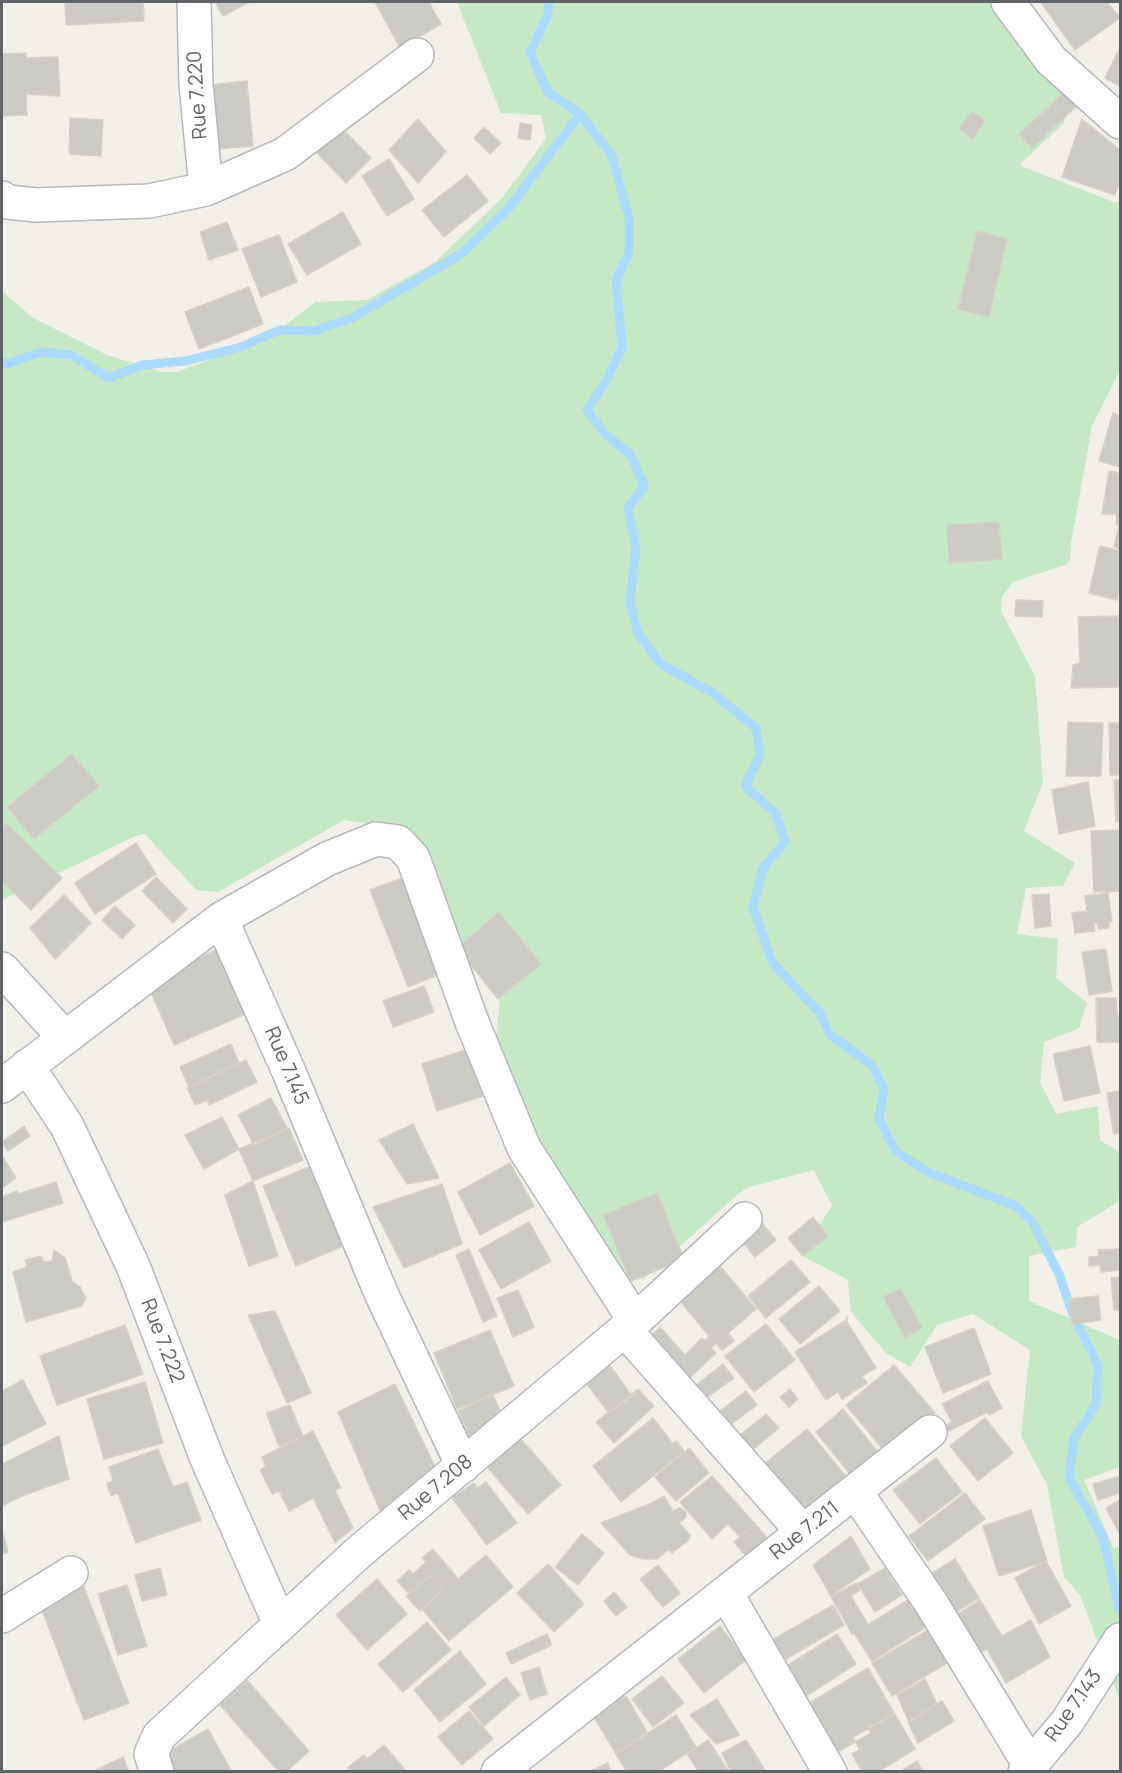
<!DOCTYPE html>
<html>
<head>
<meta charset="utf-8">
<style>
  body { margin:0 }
  #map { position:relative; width:1122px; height:1773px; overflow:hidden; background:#f1efe8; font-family:Manrope,sans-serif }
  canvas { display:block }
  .frame { position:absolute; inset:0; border:3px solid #5f6368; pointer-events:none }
</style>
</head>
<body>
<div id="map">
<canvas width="1122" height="1773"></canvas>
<div class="frame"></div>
</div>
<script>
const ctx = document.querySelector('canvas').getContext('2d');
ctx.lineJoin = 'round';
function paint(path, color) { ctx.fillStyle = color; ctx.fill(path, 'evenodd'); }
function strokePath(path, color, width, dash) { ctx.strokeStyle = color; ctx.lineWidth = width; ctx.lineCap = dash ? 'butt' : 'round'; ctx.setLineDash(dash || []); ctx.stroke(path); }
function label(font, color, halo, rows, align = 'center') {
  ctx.font = font + ' Manrope,sans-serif'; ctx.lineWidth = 5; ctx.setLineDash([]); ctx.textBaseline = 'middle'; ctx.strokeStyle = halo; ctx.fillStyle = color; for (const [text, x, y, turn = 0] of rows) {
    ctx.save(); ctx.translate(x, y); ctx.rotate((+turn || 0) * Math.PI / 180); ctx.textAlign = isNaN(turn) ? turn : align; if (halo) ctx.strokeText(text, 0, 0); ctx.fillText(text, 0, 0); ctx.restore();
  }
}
paint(new Path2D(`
  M457,2H995L1025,54L1070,87L1064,123L1019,165L1116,203L1120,200V371L1092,426L1071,543L1070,560L1065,565L1013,582L1002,597L1001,611L1035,676L1043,782L1024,831L1075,863L1063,886L1026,888L1017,934L1058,939L1056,978L1087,1003L1079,1028L1044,1042L1040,1083L1056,1114L1098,1106L1100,1140L1120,1153V1183L1118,1202L1077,1227L1076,1247L1029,1256V1301L1120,1340V1467L1084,1480L1114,1549L1120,1546V1701L1080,1595L1064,1577L1047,1485L1021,1436L1030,1350L973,1314L937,1325L910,1367L886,1353L851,1312L848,1280L801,1255L832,1205L814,1170L749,1187L738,1194L645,1278L618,1283L541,1159L496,1048L502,972L486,945L460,942L431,854L420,845L391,827L344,820L218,892L196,890L145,834L138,835L2,900V291L33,318L107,355L162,372H177L273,335L315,302L367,300L435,262L502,198L546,139L541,115L501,113Z`), '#c5e8c5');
strokePath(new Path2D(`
  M549,2L548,14L530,53L548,92L580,114L612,156L629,218V253L616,280L622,347L605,383L587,410L606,435L631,455L644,486L628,508L636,547L630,603L638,634L661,664L713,693L756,728L760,755L745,786L776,814L785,842L763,868L753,907L773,964L820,1013L830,1035L872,1065L884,1089L879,1119L896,1152L928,1172L1016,1206L1032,1222L1059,1274L1072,1312L1098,1366L1096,1404L1074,1438L1069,1478L1103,1537L1119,1609
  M2,362L7,364L41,352L72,355L108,378L142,365L185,361L241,347L279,330L314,331L352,318L461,254L508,209L580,114`), '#aadaff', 9);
const building = new Path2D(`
  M65,2H143L144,21L66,25Z
  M215,2H249L223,16Z
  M375,2H429L441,24L400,48Z
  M1046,2H1107L1120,18L1075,50L1042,4Z
  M1120,47V86L1105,78Z
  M26,53V58L58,57L60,96L26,94L27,115L2,116V54Z
  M247,81L253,146L216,149L210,85Z
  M1070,87L1082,101L1032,148L1019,134Z
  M972,111L985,121L972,139L959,129Z
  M70,118L103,120L101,156L69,154Z
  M418,119L446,152L418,183L389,150Z
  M1082,119L1120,150V180L1115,195L1062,177Z
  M520,123L532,125L530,140L518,138Z
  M341,127L371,158L346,183L315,151Z
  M484,127L501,143L490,154L474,138Z
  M389,159L414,199L387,216L362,176Z
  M467,175L488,201L444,237L422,210Z
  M343,212L361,244L307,275L288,244Z
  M227,222L238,250L209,260L200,232Z
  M977,231L1007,239L989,317L958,309Z
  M279,235L297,282L261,297L242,249Z
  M249,287L263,324L199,349L185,312Z
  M1113,413L1120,416V467L1099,461Z
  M1109,471L1120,473V549L1114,547L1119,525L1116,524L1117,514H1102Z
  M999,522L1002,559L949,563L947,525Z
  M1100,546L1120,551V584L1117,600L1089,593Z
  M1016,600L1043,601L1042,617L1015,616Z
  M1120,616V687L1071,688L1073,665L1080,663L1078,617Z
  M1068,722L1103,723L1101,776H1066Z
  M1109,723H1120V775H1110Z
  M72,754L99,786L34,839L7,807Z
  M1114,780H1120V822H1116Z
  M1088,782L1095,826L1059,834L1052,790Z
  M6,823L62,878L31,910L2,881V828Z
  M1120,830V891L1094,892L1091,831Z
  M136,843L156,874L95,914L75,883Z
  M156,877L187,909L173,923L142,891Z
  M405,877L440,974L408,987L370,890Z
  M1108,893L1112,921L1109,922V928L1098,929V923H1094L1095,931L1075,933L1072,913L1087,911L1085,896Z
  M1049,894L1051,926L1035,928L1032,895Z
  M64,895L91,923L55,959L30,928Z
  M115,906L135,925L122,939L102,920Z
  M499,912L541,964L498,999L457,948Z
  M223,947L252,1011L174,1045L146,981Z
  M1106,949L1112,991L1089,995L1082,952Z
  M424,986L434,1012L393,1027L383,1001Z
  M1096,998H1116L1117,1016H1120V1042H1097Z
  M231,1044L239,1063L189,1087L180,1067Z
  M1090,1046L1100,1093L1064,1101L1053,1054Z
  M475,1047L489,1094L437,1111L422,1064Z
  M246,1060L257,1082L209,1105L207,1100L195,1105L187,1088Z
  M1120,1091V1133L1114,1134L1107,1093Z
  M271,1098L287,1128L254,1145L238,1115Z
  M222,1117L239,1149L204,1169L185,1135Z
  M413,1124L439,1178L407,1184L379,1140Z
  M24,1126L30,1136L8,1151L2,1142Z
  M289,1128L303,1160L253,1181L239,1149Z
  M2,1156L16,1178L2,1188Z
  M321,1162L353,1242L296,1266L263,1186Z
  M510,1163L534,1206L480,1235L458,1192Z
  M253,1181L278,1256L249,1266L225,1195Z
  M56,1182L63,1203L2,1222V1197L17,1191L18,1194Z
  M442,1184L462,1244L404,1268L373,1207Z
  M657,1193L684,1259L631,1281L603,1215Z
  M813,1217L828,1236L803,1256L788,1238Z
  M529,1222L551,1261L501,1289L479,1250Z
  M762,1223L776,1240L755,1257L741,1240Z
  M469,1249L497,1316L483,1322L456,1255Z
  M1120,1249V1270L1101,1272L1100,1265L1089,1266V1257L1099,1256L1098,1250Z
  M54,1250L65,1258L72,1281L80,1287L86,1298L82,1306L26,1322L13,1272L27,1267L25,1260L41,1256L43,1262L52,1261Z
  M791,1260L810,1282L766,1318L748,1296Z
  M720,1266L756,1309L728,1333L734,1341L722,1350L716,1343L711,1348L716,1353L680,1387L643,1344L660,1327L685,1355L702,1338L705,1341L709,1336L680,1301Z
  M1120,1277V1310H1114L1111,1278Z
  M819,1286L840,1311L800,1344L779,1319Z
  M901,1289L922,1328L905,1338L883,1297Z
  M518,1290L534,1327L513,1337L497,1298Z
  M1098,1296L1101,1320L1072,1324L1069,1299Z
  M275,1311L311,1393L287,1403L248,1315Z
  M847,1316V1322L876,1368L862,1376L867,1383L842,1399L838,1392L826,1400L795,1352L845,1321Z
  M766,1324L795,1360L754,1392L725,1356Z
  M125,1325L143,1374L57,1405L40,1356Z
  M974,1328L991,1374L943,1393L925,1347Z
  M490,1330L514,1386L457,1409L434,1353Z
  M608,1363L632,1396L609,1413L584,1380Z
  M723,1364L734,1378L701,1402L691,1389Z
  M894,1365L935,1413L887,1454L846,1405Z
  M23,1380L46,1424L2,1446V1391Z
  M988,1381L1002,1408L989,1415L988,1412L942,1434L940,1429L952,1422L942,1404Z
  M145,1382L163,1443L104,1459L87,1399Z
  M395,1384L436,1469L381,1513L338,1412Z
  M638,1389L654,1406L614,1443L596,1422Z
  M790,1389L798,1399L789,1407L780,1397Z
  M746,1391L757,1405L726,1428L716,1414Z
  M493,1395L504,1420L473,1444L458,1411Z
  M290,1405L303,1436L279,1446L266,1413Z
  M843,1409L877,1451L850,1474L816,1432Z
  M766,1414L779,1428L748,1454L735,1439Z
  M653,1418L673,1444L676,1441L684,1451L621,1502L593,1466Z
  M985,1418L1013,1453L978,1481L950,1446Z
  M807,1429L847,1478L797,1519L757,1470Z
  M313,1431L341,1488L335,1490L353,1528L335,1543L313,1498L289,1511L279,1491L272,1494L260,1470L266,1467L262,1457Z
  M59,1436L69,1479L22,1496L2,1506V1464Z
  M520,1438L561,1485L528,1514L487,1467Z
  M689,1448L709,1473L676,1501L655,1477Z
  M158,1449L173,1487L187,1482L201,1520L136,1543L118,1493L111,1496L107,1483L113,1481L109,1467Z
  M936,1458L962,1492L920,1524L893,1490Z
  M712,1476L755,1524L740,1537L728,1524L712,1539L680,1502Z
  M1120,1476V1493L1098,1500L1093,1484Z
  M486,1482L517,1523L487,1545L452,1498L474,1483L478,1488Z
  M965,1493L985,1519L928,1561L909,1536Z
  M664,1496L673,1511L679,1508L686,1512V1517L679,1523L690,1535L689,1540L672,1553L669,1549L657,1559H643L630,1555L601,1523L652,1503Z
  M1120,1500V1535L1106,1508Z
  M1031,1510L1047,1561L999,1576L983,1526Z
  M755,1524L769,1540L748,1558L734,1542Z
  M2,1530L8,1552L2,1554Z
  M582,1534L604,1553L578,1585L555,1567Z
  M851,1536L870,1569L831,1596L813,1565Z
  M433,1549L458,1579L486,1555L513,1587L449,1641L422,1609L444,1589L430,1575L409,1594L397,1581L409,1570L413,1574L426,1562L422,1558Z
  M955,1559L979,1598L947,1617L924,1578Z
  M1046,1561L1071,1606L1039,1624L1015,1578Z
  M548,1564L584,1604L554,1632L517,1593Z
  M658,1565L680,1593L663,1607L640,1579Z
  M160,1568L167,1595L142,1601L135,1575Z
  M885,1568L902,1595L875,1612L858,1584Z
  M430,1575L444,1589L420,1611L406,1596Z
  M377,1579L407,1614L367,1650L336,1615Z
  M856,1583L860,1590L851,1596L868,1625L911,1598L929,1625L872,1661L854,1633L852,1634L831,1597Z
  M83,1585L129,1703L84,1720L39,1602Z
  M127,1585L147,1646L118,1655L98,1594Z
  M614,1592L627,1607L616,1616L604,1601Z
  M980,1600L1002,1636L1031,1620L1050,1657L1006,1683L987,1649L971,1658L950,1619Z
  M833,1605L844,1625L774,1666L762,1646Z
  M427,1622L451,1650L403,1692L378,1664Z
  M720,1626L746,1660L704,1693L678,1659Z
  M930,1629L949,1662L892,1696L872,1663Z
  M547,1634L552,1645L511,1664L506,1653Z
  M837,1634L856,1664L806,1696L787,1666Z
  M460,1651L486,1684L440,1722L414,1690Z
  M539,1667L547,1694L530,1700L521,1673Z
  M868,1668L894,1713L868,1728L871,1733L829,1757L801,1708Z
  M662,1676L684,1703L653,1727L632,1699Z
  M506,1677L520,1695L484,1726L469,1707Z
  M925,1679L937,1704L909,1722L897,1695Z
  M247,1680L309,1751L286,1772H279L220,1705Z
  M620,1691L624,1698L626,1696L647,1732L616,1754L594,1717L616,1703L612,1697Z
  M717,1699L739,1735L716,1744L690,1715Z
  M942,1701L954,1721L918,1743L908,1722Z
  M469,1711L493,1739L462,1765L438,1737Z
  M895,1714L915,1749L878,1772H862L852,1754L860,1750L853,1737Z
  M676,1715L696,1747L658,1772H627L616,1754Z
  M208,1729L232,1772H168L163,1755Z
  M708,1740L729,1772H699L687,1754Z
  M746,1740L766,1772H731L722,1753Z
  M384,1745L407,1772H350L347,1768L364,1755L367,1759Z
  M123,1757L129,1772H92Z
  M917,1761L923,1772H899L916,1762Z
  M608,1763L611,1772H588Z`);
paint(building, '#cccac5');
strokePath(building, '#d6d1c6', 1.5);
const street = new Path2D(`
  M194,2L196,84L206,189
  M1008,2L1051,60L1120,122
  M2,198L8,202L35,205L149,201L206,189L285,154L417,55
  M221,919L327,859L376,839L398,842L413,858L472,1022L524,1148L635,1321
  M2,969L65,1038
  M27,1066L67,1126L133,1266L208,1461L280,1624
  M2,1086L221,919L289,1072L381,1293L463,1466
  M625,1330L803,1532
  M855,1491L930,1432
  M726,1593L830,1772
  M2,1616L71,1573
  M157,1772L151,1754L159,1736L359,1552L635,1321L745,1219
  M498,1772L855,1491L931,1603L1030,1765
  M1025,1772L1067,1722L1120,1640`);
strokePath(street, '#b5b8bc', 36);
strokePath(street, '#fff', 33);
label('20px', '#5f6368', '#fff', [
  ["Rue 7.220",198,95,-94],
  ["Rue 7.145",286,1066,67],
  ["Rue 7.222",162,1341,69],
  ["Rue 7.208",436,1488,-40],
  ["Rue 7.211",805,1531,-38],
  ["Rue 7.143",1074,1706,-55]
]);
</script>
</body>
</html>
